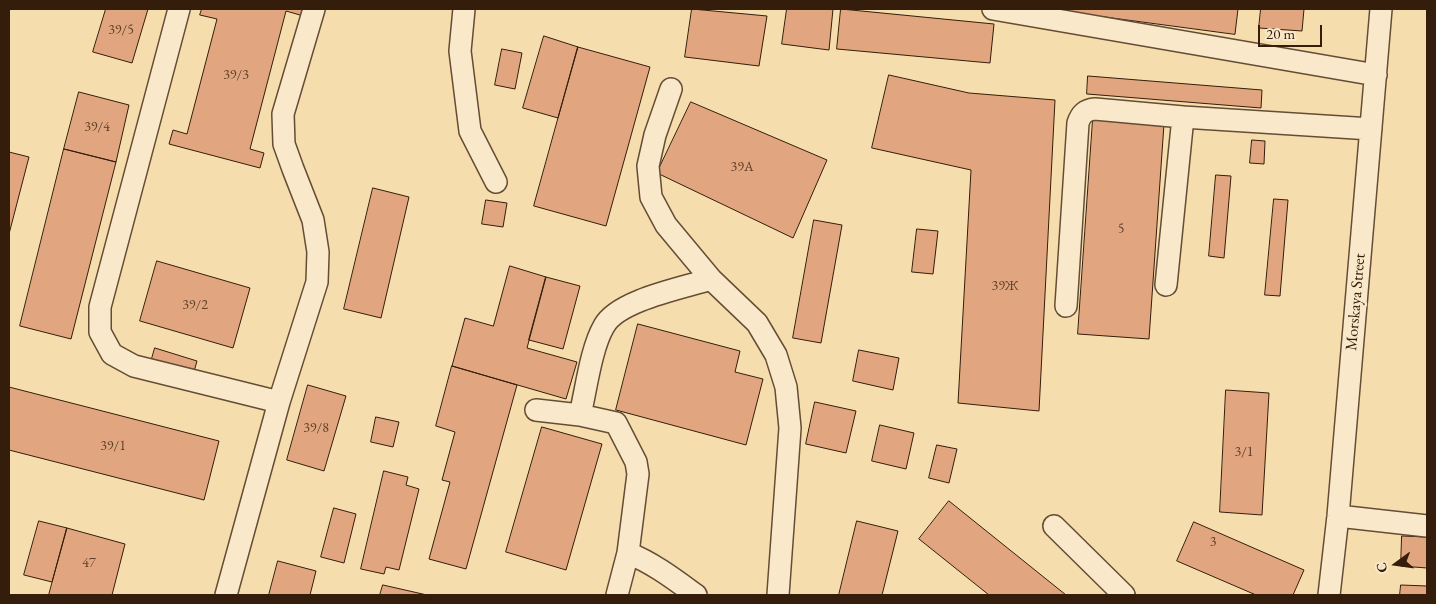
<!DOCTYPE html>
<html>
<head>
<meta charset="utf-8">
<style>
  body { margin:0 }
  #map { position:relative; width:1436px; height:604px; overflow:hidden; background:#f6ddae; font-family:"EB Garamond",serif }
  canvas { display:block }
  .frame { position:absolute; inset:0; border:10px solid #341d0b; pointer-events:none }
  .north { position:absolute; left:1371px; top:539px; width:50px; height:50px; -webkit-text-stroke:4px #f9e9ca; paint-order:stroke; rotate:256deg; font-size:14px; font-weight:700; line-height:20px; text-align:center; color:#341d0b }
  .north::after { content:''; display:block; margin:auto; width:18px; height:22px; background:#341d0b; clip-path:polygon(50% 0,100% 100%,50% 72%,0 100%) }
  .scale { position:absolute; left:1258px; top:25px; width:64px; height:22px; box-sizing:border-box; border:2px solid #341d0b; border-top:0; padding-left:6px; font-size:15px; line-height:18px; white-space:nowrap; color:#341d0b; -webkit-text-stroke:4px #f9e9ca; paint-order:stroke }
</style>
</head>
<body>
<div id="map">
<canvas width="1436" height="604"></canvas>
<div class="frame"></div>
<div class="north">С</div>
<div class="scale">20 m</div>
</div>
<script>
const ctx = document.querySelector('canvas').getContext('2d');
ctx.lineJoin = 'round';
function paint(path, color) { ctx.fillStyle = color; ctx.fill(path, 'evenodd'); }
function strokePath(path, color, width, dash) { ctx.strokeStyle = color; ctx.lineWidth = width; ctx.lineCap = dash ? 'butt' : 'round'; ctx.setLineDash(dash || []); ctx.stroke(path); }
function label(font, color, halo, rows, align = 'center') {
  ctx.font = font + ' "EB Garamond",serif'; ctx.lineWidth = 5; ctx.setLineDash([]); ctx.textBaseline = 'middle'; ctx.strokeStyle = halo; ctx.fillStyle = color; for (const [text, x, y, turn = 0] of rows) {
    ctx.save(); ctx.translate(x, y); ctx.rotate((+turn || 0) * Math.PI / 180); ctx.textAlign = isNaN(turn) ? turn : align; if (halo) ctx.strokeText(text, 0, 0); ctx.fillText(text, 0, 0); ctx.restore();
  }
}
const building = new Path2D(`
  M106,9H148L132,63L93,52Z
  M202,9H309L307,17L286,11L250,149L264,153L260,168L169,144L173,130L187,134L217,19L200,15Z
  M692,9L767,16L759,66L685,57Z
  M787,9H833L829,50L782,44Z
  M841,9L994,24L990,63L837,49Z
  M1045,9H1238L1235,34Z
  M1261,9H1304L1302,31L1259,28Z
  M544,36L578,47L558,118L523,108Z
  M578,47L650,67L606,226L534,206Z
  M502,49L522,53L515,89L495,85Z
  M889,75L969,93L1055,100L1039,411L958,403L971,170L872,148Z
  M1088,76L1262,90L1261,108L1087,94Z
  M79,92L129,105L116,162L64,149Z
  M691,102L827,160L793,238L657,173Z
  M1093,119L1164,124L1149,339L1078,334Z
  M1252,140L1265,141L1264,164L1250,163Z
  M64,149L116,162L71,339L20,326Z
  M9,152L29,157L9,234Z
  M1216,175L1231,176L1224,258L1209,256Z
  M373,188L409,197L381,318L344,309Z
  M1274,199L1288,200L1280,296L1265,295Z
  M486,200L507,203L503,227L482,224Z
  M814,220L842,225L821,343L793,338Z
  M917,229L938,231L933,274L912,272Z
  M157,261L250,288L233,348L140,321Z
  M510,266L546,277L527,348L577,362L566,399L452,366L465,318L493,326Z
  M546,277L580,286L563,349L529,340Z
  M638,324L740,351L735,372L763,379L746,445L616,410Z
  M155,348L197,361L193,375L151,362Z
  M859,350L899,358L893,390L853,381Z
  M452,366L517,385L466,569L429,559L450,482L442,480L455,432L436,426Z
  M308,385L346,396L324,471L287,460Z
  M9,387L219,441L204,500L9,450Z
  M1226,390L1269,393L1262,515L1220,512Z
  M815,402L856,411L846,453L806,444Z
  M376,417L399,422L393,447L371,442Z
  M880,425L914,433L906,469L872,461Z
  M542,427L602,444L566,570L506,552Z
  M937,445L957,449L949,483L929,478Z
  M384,471L408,477L406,485L419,489L399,570L386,567L384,574L361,569Z
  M949,501L1066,595H989L919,539Z
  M334,508L356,514L344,563L321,557Z
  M39,521L67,528L52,582L24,575Z
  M857,521L898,531L882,595H839Z
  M1194,522L1304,570L1293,595H1256L1177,561Z
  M67,528L125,544L112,595H49Z
  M1402,536L1427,537V568L1401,566Z
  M278,561L316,571L310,595H269Z
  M383,585L427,595H380Z
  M1401,585L1427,586V595H1400Z`);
paint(building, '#e1a67f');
strokePath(building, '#341d0b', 1);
const minor = new Path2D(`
  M179,9L100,307V332L112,354L134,366L279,402
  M464,9L460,51L470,131L496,182
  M993,9L1376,75
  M671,89L655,135L648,166L651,197L666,225L711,279L757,323L776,355L786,387L790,428L778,595
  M1166,285L1183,117
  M1066,306L1078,123C1081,114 1085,110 1095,109L1183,117L1371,129
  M536,410L580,415L616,423L636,462L638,474L628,553C653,563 674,579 696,595
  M580,415C586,390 591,348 604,326C618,300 683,288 711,279
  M1338,516L1427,526
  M1054,526L1124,595
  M226,595L279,402L317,282L318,252L313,220L293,169L284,144L283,114L314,9
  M617,595L628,553
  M1329,595L1338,516L1381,9`);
strokePath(minor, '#644d34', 24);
strokePath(minor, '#f9e9ca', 21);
label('14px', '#5f3f28', null, [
  ["39/5",121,30],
  ["39/3",236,75],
  ["39/4",97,127],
  ["39А",742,167],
  ["5",1121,229],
  ["39Ж",1005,286],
  ["39/2",195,305],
  ["39/8",316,428],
  ["39/1",113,446],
  ["3/1",1244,452],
  ["3",1213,542],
  ["47",89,563]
]);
label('16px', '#341d0b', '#f9e9ca', [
  ["Morskaya Street",1356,302,-85]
]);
</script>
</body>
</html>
